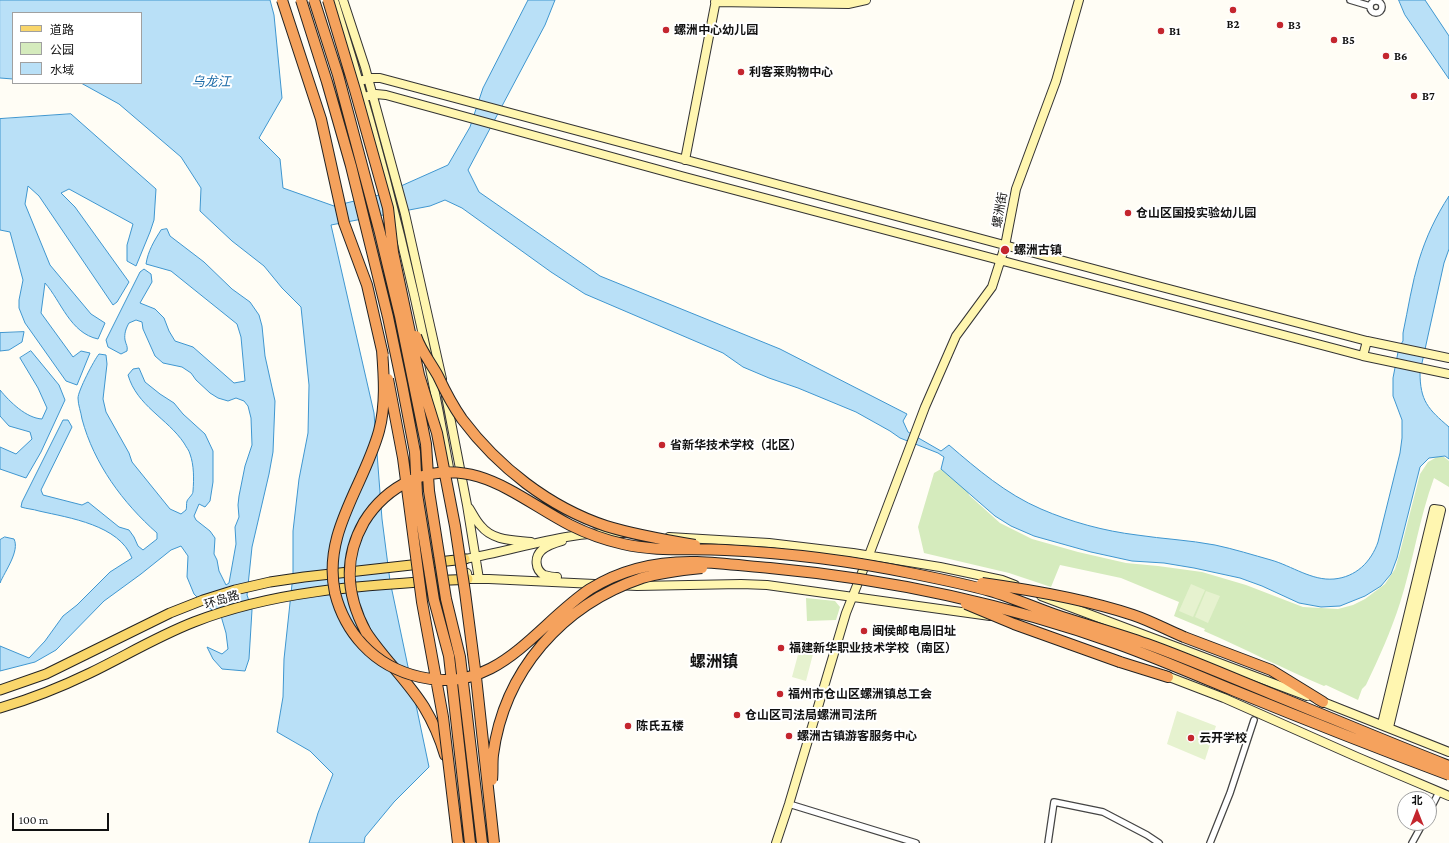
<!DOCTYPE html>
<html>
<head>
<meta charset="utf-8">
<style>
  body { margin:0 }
  #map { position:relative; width:1449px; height:843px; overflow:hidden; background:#fffdf5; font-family:"Crimson Pro","Noto Sans SC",serif }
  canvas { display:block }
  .legend { position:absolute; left:12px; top:12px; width:130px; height:72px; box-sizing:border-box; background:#fff; border:1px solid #a0a0a0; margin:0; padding:5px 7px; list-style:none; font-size:12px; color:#111 }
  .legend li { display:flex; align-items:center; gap:8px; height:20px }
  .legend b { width:20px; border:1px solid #a0a0a0 }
  .north { position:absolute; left:1397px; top:791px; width:40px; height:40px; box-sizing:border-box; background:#fff; border:1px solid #a0a0a0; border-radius:50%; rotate:0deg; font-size:11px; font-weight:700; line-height:16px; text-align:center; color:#111 }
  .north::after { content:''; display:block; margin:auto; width:14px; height:18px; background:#c4262e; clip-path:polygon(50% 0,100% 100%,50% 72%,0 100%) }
  .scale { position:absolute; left:12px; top:813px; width:97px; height:18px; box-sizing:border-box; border:2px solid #111; border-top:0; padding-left:5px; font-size:12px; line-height:14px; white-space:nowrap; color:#111; -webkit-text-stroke:3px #fff; paint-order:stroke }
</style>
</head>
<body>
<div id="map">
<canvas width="1449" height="843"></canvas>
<ul class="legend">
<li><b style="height:5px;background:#f9d66b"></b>道路</li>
<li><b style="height:11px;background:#d5ebbd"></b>公园</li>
<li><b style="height:11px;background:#b9e0f7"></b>水域</li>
</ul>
<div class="north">北</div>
<div class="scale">100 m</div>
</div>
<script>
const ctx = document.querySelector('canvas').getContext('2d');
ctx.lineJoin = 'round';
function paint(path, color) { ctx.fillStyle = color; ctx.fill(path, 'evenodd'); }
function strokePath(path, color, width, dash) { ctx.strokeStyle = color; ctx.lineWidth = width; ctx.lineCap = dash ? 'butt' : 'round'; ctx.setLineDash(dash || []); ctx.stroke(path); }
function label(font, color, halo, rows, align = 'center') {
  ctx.font = font + ' "Crimson Pro","Noto Sans SC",serif'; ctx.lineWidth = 4; ctx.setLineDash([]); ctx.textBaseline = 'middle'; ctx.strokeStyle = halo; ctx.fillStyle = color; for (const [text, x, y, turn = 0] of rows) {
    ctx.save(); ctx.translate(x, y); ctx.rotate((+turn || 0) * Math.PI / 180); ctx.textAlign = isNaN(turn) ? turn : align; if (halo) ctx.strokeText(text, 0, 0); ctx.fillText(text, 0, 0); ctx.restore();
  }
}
paint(new Path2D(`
  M1437,457H1444L1449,461V487L1434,478C1419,519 1413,562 1400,603C1391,631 1379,658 1366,685L1362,689L1358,700L1326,685L1324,686C1284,669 1245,649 1204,631L1205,629L1174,616L1179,602L1121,578L1060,565L1051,587L1009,573L924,553L918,527L934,473L941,469L968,491L969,495L1000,523L1032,539L1078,552L1126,563L1158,566L1202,572L1246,585L1303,607L1338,609L1353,605L1365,599L1385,584L1395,569L1400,552L1420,474L1428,462Z
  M806,598L835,601L840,607L836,620L807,621Z`), '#d5ebbd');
paint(new Path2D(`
  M1191,584L1205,590L1193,617L1179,611Z
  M1206,591L1220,596L1208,623L1195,617Z
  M799,651L813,654L806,681L792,677Z
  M1177,711L1216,726L1205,760L1167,744Z`), '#e6f2cf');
const water = new Path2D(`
  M0,0H270L274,15L282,98L259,138L280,159L283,188L334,206L383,194L448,165L470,127L483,88L528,0H555L545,25L468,170L479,192L600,276L780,349L907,414L903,421L908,432L941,451L949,445C977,469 1006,494 1041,509C1071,522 1104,531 1137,535C1163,539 1189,540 1215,545C1234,549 1253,555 1271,560C1292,566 1312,581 1334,579C1356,577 1371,562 1378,542L1400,453L1402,438V420L1393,396V378L1399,347L1403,341V333C1408,309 1412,283 1419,260C1426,237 1436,216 1449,196V249L1444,263L1420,372C1420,401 1428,409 1449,427V459L1445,456L1429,458L1420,467L1397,558L1391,574L1381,586L1365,596L1340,606L1321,607L1299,603L1262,586L1240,578L1194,568L1164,563L1132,561L1091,552L1034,536L1011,526L995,516L941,469L944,457L938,453L900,438L890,431L856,412L798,388L769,378L743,367L723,353L585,294L551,272L462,208L445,200L430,206L331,225L374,413L382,519L390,581L429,767L394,802L365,837L364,843H309L318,813L333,774L310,751L277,732L283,697L284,659L293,575V531L299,479L308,433L309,385L301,307L282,288L264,266L232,241L200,211L201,188L181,157L119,104L81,83H141V13H13V79L0,78Z
  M1399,0H1425L1449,36V79L1405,15Z
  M71,114L156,189L154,220L150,232L136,266L127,261V245L133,224L69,189L61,193L75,207L129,282L117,302L113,305L39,196L28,186L25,204L50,265L91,314L105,323L98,339C70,333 61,301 45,283L41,313L73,357L81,351L90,353L77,385L66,381L25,323L19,308V300L23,280L10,232L0,230V119Z
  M167,229L170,236L204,262L232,289L250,302L259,315L262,326L265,356L275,401L273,452L269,474L252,547L247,595L252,610L249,659L245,671L222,669L213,659L207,647L222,654L228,649L226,633L221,616L205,605L194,594L187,577L188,556L181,546L171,550L141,574L104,601L56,650L35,662L0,671V646L29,658L45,641L63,616L77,605L110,572L132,558C119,525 70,518 39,511C33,509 27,509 21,507L22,502L63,420H68L72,427L41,490L43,495L82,505L88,502L119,527L129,530L134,537L138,546L143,550L157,539V533C123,503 94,464 82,419C81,412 78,405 78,398C78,391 94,360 99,354L106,355L107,364L103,399L106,412L129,453L132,462L170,509L181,514L186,510C187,508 186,504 187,501C189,497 193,495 193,491C194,479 194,465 190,454C189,450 186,447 184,443C167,418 137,406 128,375L133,369L139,368L145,382L160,394L174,403L183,414L205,434L213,451V482L210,501L205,507L199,504L194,516L196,520L210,531L215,538L214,554L217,560L219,571L226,585L229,583L236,544L235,527L239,517L238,505L239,496L245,466L252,445L251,418L248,406L244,401L236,398L228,401L218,398L210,393L196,380L191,373L182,367L163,363L155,356L143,329L142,322L136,320L129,323C126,328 124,334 125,340C126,345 128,346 127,351L121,354L108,347L106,340L140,272L144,269L151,274L152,282L140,303L155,309L164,318L169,331L175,341L193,347L234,383L245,381L241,337L237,324L171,271L146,264C148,251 154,241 161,230Z
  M24,332L22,342L9,350L0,351V333Z
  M31,351L59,385L65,400L41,452L26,478L0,469V447L16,454L32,439L30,432L9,426L0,416V390C10,402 26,418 42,419L47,408L38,388L20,358Z
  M5,537L14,539C20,551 5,571 0,583V540Z`);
paint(water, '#b9e0f7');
strokePath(water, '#3f96cf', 1);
const street = new Path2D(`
  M1350,0L1370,6
  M1370 7a6 6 0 1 1 12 0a6 6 0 1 1-12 0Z
  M789,804L916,843
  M1429,812L1439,792
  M1048,843L1054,802L1103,812L1147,835L1159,843
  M1210,843L1230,793L1254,720
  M1412,843L1423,823`);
const secondary = new Path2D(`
  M334,0C383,155 422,313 450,473
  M343,0L365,67L405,214L442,379
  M715,2L848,4L866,0
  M359,81L372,78H380L1150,284L1367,341L1449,358
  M364,97L376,94L386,95L685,177L1363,356L1367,341
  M685,160L716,0
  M1363,356L1449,374
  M446,396L467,505L479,579
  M469,508C473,514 476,521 481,526C493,541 513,540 531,542
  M669,537L769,543L853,553L940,567L1002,580L1015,585
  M465,559C518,550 569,530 624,533
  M467,573L468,579H489L637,586L741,584L767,585L990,616
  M557,577C553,577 548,576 544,575C535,570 534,557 542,550C547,546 555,543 562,541
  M1041,596L1307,696
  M1164,675L1224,698L1357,757L1449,796
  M1318,700L1449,752
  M1382,724L1434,509L1441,510L1389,727
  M776,843L789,804L846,613L869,555L925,407L956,336L992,287L1005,246L1016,189L1056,81L1079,0`);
const primary = new Path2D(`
  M0,690L46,674L170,613L203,600L235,590L270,582L304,577L465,559
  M0,708C31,699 61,687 90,673C125,656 158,636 194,622C281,588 376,585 468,579`);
const highway = new Path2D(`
  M366,632C383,658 407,680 424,707C433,722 440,738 445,755
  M1184,637L1271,670L1323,702
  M1120,662L1168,677`);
strokePath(street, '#444', 8);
strokePath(secondary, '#333', 10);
strokePath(primary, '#222', 11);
strokePath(highway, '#222', 12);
strokePath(street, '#fff', 5.5);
strokePath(secondary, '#fff6b0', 8);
strokePath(primary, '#f9d66b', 9);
strokePath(highway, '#f5a25d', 10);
const highwayBridge = new Path2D(`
  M282,0L321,119L344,223L367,285L383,355
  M301,0L327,82L351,166L388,317L402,384L415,452L417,494L434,600L449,656L470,843
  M314,0L338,75L380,233L400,316L426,444L429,491L446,599L460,657L482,843
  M328,0L355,90L388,208L393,252L419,375L437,433L455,526L465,592L476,677L494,843
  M416,336C421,351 431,363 438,376C445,391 453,406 462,419C498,467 549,507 606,526C635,535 665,540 695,545
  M382,350C384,377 386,405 379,431C364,486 322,533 335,593C340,613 349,630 363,645C378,661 398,672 420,677C497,696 536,625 590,589C622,569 660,561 697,562C721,563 746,566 770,568C889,579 1006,604 1118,644C1157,658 1196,675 1235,691C1306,720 1377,748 1449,775
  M388,379L403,458L422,602L443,717L458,843
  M982,583C1032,590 1085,599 1133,615C1151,621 1167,630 1184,637
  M966,604L1014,624L1120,662
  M366,632C346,595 343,559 364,522C375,504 392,489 411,480C474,454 518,498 570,525C586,533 605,540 623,544C657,552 691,548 725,550C789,553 853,561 915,574C940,579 965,584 990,591C1014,598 1038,609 1062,617C1090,626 1119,634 1147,644C1189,659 1230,677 1272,694C1331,718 1390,743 1449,766
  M492,780C493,772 492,763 493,755C504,671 562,605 642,578C662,572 682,570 702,568`);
strokePath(highwayBridge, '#222', 12, []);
strokePath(highwayBridge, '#f5a25d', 10);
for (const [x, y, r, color] of [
  [1233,10,4,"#c4262e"],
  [1280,25,4,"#c4262e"],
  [666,30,4,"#c4262e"],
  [1161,31,4,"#c4262e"],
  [1334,40,4,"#c4262e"],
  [1386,56,4,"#c4262e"],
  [741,72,4,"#c4262e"],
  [1414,96,4,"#c4262e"],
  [1128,213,4,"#c4262e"],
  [1005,250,5,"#c4262e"],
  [662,445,4,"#c4262e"],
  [864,631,4,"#c4262e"],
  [781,648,4,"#c4262e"],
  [780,694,4,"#c4262e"],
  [737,715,4,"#c4262e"],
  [628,726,4,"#c4262e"],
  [789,736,4,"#c4262e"],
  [1191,738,4,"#c4262e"]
]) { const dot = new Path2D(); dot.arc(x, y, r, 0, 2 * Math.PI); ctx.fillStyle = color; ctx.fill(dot); strokePath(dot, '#fff', 1.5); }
label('bold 12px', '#111', '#fff', [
  ["B2",1233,24,"center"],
  ["B3",1288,25],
  ["螺洲中心幼儿园",674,30],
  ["B1",1169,31],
  ["B5",1342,40],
  ["B6",1394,56],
  ["利客莱购物中心",749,72],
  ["B7",1422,96],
  ["仓山区国投实验幼儿园",1136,213],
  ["螺洲古镇",1014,250],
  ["省新华技术学校（北区）",670,445],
  ["闽侯邮电局旧址",872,631],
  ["福建新华职业技术学校（南区）",789,648],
  ["福州市仓山区螺洲镇总工会",788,694],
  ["仓山区司法局螺洲司法所",745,715],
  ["陈氏五楼",636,726],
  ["螺洲古镇游客服务中心",797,736],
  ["云开学校",1199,738]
], 'left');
label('12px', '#111', '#fff', [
  ["螺洲街",1000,210,-80],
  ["环岛路",222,600,-17]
]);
label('italic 13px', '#1768a6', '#fff', [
  ["乌龙江",211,82]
]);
label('bold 16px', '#111', '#fff', [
  ["螺洲镇",714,662]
]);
</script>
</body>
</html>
